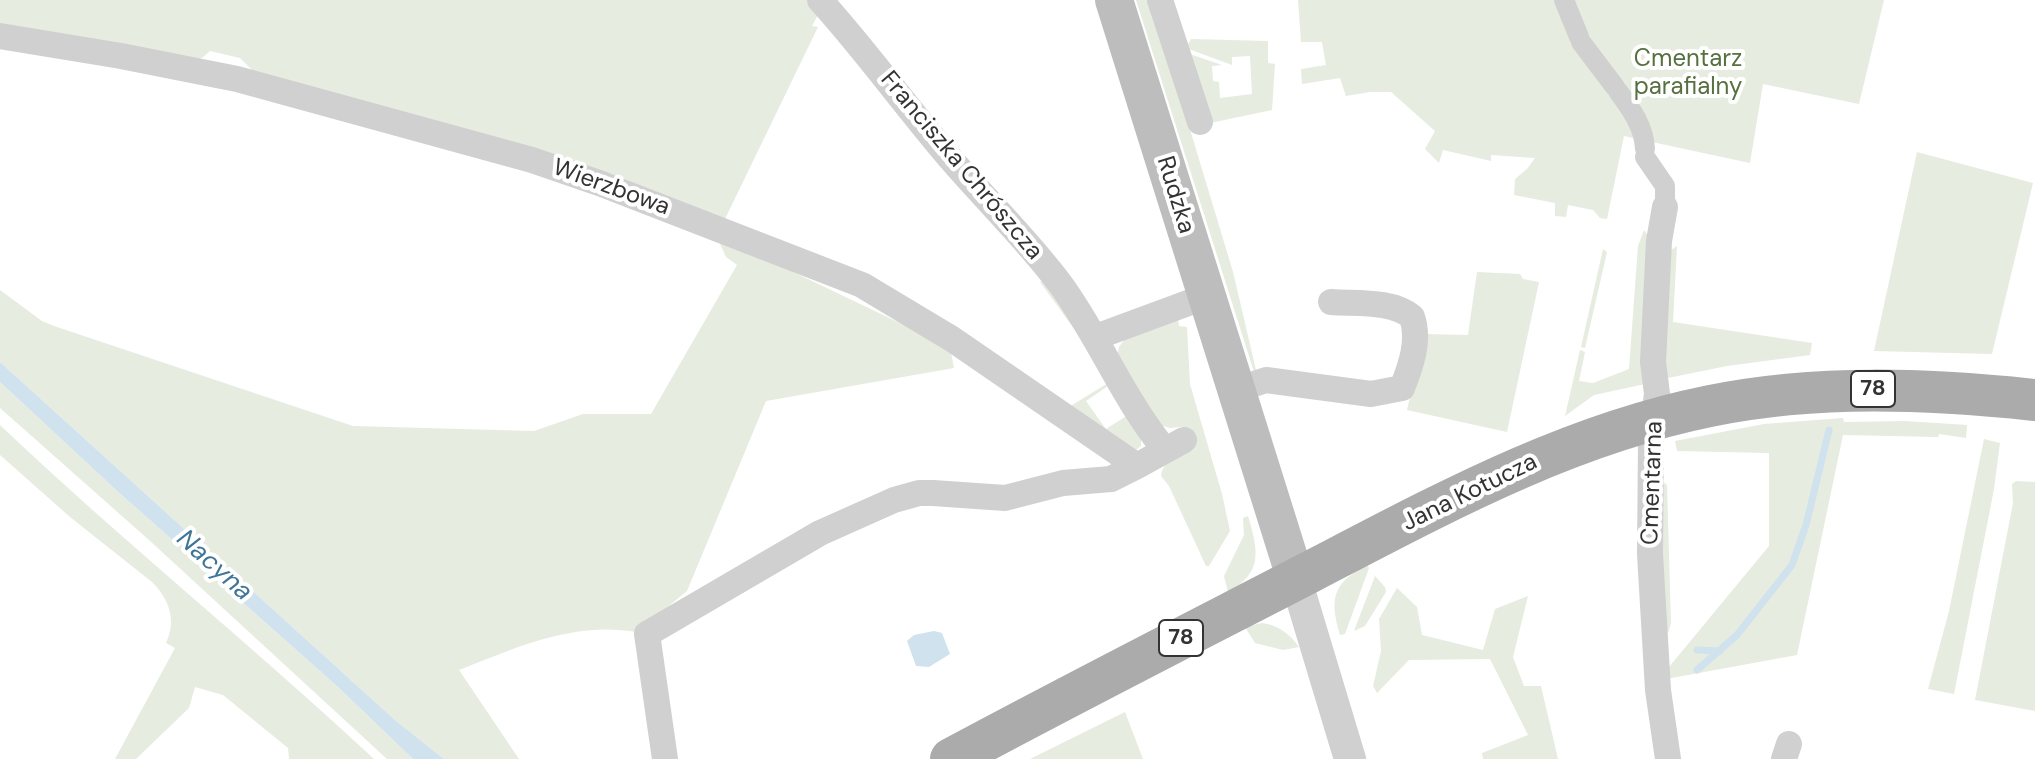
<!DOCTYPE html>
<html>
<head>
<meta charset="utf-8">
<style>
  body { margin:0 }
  canvas { display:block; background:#fff }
</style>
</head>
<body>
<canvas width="2035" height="759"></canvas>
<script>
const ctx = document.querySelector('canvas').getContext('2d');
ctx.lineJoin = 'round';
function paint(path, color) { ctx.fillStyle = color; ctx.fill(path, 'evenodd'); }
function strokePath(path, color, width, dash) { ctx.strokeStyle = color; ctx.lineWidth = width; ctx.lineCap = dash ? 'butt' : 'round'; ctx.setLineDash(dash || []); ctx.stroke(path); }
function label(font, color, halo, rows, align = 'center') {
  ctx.font = font + ' "DM Sans",sans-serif'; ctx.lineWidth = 8; ctx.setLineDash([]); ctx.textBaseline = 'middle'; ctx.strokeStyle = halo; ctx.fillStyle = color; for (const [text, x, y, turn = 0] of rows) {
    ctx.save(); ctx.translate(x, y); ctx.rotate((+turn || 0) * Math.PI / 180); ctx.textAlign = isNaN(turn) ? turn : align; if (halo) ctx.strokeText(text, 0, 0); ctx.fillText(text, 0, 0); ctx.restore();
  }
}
paint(new Path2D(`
  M0,0H810L820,11L812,26L818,27L725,219L259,77L240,58L210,51L202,58L187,60L0,28Z
  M1136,0H1151L1233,272L1256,370L1254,372Z
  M1298,0H1884L1859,104L1763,84L1750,163L1624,136L1607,219L1600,218L1593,210L1568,205L1566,217L1555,216V203L1514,195L1515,179L1527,169L1535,158L1491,155V161L1443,150L1439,163L1425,149L1435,131L1391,92H1370L1346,96L1340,78L1302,84L1301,69L1326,65L1322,42H1301Z
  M1191,39L1268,41V63L1275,64L1272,110L1210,123L1184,52L1222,65L1212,66L1213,81L1219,82L1220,98L1252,94L1250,56L1232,57V65L1186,48Z
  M1917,152L2033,183L1992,354L1874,351Z
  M1644,230L1649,237L1645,384L1594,395L1565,416L1580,350L1585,352L1579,381L1593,383L1629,369L1638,246Z
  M716,235L950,347L954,368L766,401L687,591L637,632C574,621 517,647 459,670L519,759H444L395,720L0,362V290L42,321L54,326L353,426L534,431L583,414H651L737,265L726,257Z
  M1677,246L1673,322L1812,343L1810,355L1727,366L1663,379L1665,254Z
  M1603,249L1607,252L1585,348L1581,347Z
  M1477,272L1520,274L1523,279L1539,282L1507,432L1407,410L1424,334L1468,335Z
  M1046,279L1111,384L1086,401L1106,429L1128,415L1141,439V446L1136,450L1069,407L1108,383L1088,348L1040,282Z
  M1178,319L1179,326L1187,327L1190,384L1222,494L1230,531L1209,566H1206L1169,486L1161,476C1163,459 1180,456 1194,448L1182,427L1170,428L1157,424L1117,357L1119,347L1124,340Z
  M0,382L115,489L338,687L413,759H387L149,540L0,408Z
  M1843,418L1844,422L1905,421L1967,425L1966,438L1939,434L1938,437L1843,435L1797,655L1666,679L1669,667L1769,546V453L1677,451L1675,441L1764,424Z
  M0,425C121,540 252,645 374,759H289L288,748L223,695L195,687L189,708L136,759H115L175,648L166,643C177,620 169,599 152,582L70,517L0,455Z
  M1984,439L2000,443L1994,489L1954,694L1928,689L1949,611Z
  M1661,480L1667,485L1671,623L1668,633L1662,632Z
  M2016,481L2035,482V711L1975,700L2013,503L2012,484Z
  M1248,516C1258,550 1264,572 1228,592L1224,576L1244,535L1243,518Z
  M1367,565L1369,568L1345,634L1340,635C1329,598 1333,583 1367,565Z
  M1375,576L1385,587L1386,592L1365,626L1354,631Z
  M1397,588L1417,607L1422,635L1483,650L1495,609L1528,596L1513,657L1524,686H1541L1558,759H1483L1482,753L1528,735L1490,659L1409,660L1377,693L1373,686L1381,651L1379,619Z
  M1262,623C1278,625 1290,634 1299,647L1283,650L1255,643L1245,627Z
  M1125,712L1143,759H1030Z`), '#e6ecdf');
paint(new Path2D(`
  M0,362L395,720L444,759H413L338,687L115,489L0,382Z
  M934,631L942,633L950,654L929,667L916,666L907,641L914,635Z`), '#cfe2ee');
strokePath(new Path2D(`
  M1697,650L1720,651
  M1697,670L1737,635L1792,565L1806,525L1829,430`), '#cfe2ee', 7);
strokePath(new Path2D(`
  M1564,0L1579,37
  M1581,42L1615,87
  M1618,91C1631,109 1644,126 1645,149
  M1645,157L1665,186V207`), '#d0d0d0', 20);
strokePath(new Path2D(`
  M820,0C868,53 909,111 956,165C991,205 1029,242 1061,285C1099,337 1123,399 1165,450
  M1160,0L1200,122
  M0,36L121,56L237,79L532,160L599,183L862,285L952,339L1137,466L1184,440
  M1665,207L1659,241L1653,362L1657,394L1651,440L1650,554L1658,690L1668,759
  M1096,337L1207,296
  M1236,390L1266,380L1371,394L1402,388C1411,366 1420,340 1412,317C1392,300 1356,304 1331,302
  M665,759L647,634L820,533L894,500L919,493H933L1005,498L1063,483L1111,479L1137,466
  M1784,759L1789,744`), '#d0d0d0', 26);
strokePath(new Path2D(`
  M1296,580L1350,759`), '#d0d0d0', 32);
strokePath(new Path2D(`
  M1114,0L1296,580`), '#bdbdbd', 38);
strokePath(new Path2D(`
  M951,759C1070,695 1190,634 1310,572C1439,505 1566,435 1710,406C1818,384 1927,389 2035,400`), '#ababab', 42);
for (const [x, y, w] of [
  [1873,389,44],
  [1181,638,44]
]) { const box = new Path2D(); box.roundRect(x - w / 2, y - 18, w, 36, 6); ctx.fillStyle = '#fff'; ctx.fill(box); strokePath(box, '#333', 2); }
label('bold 22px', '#333', null, [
  ["78",1873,389],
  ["78",1181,638]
]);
label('24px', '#56703f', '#fff', [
  ["Cmentarz",1688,60],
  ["parafialny",1688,88]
]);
label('24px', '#333', '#fff', [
  ["Franciszka Chrószcza",961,166,50],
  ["Wierzbowa",611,188,20],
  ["Rudzka",1175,195,73],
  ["Cmentarna",1653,483,-88],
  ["Jana Kotucza",1470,493,-26]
]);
label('italic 26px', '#3f7597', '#fff', [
  ["Nacyna",214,566,42]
]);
</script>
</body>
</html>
